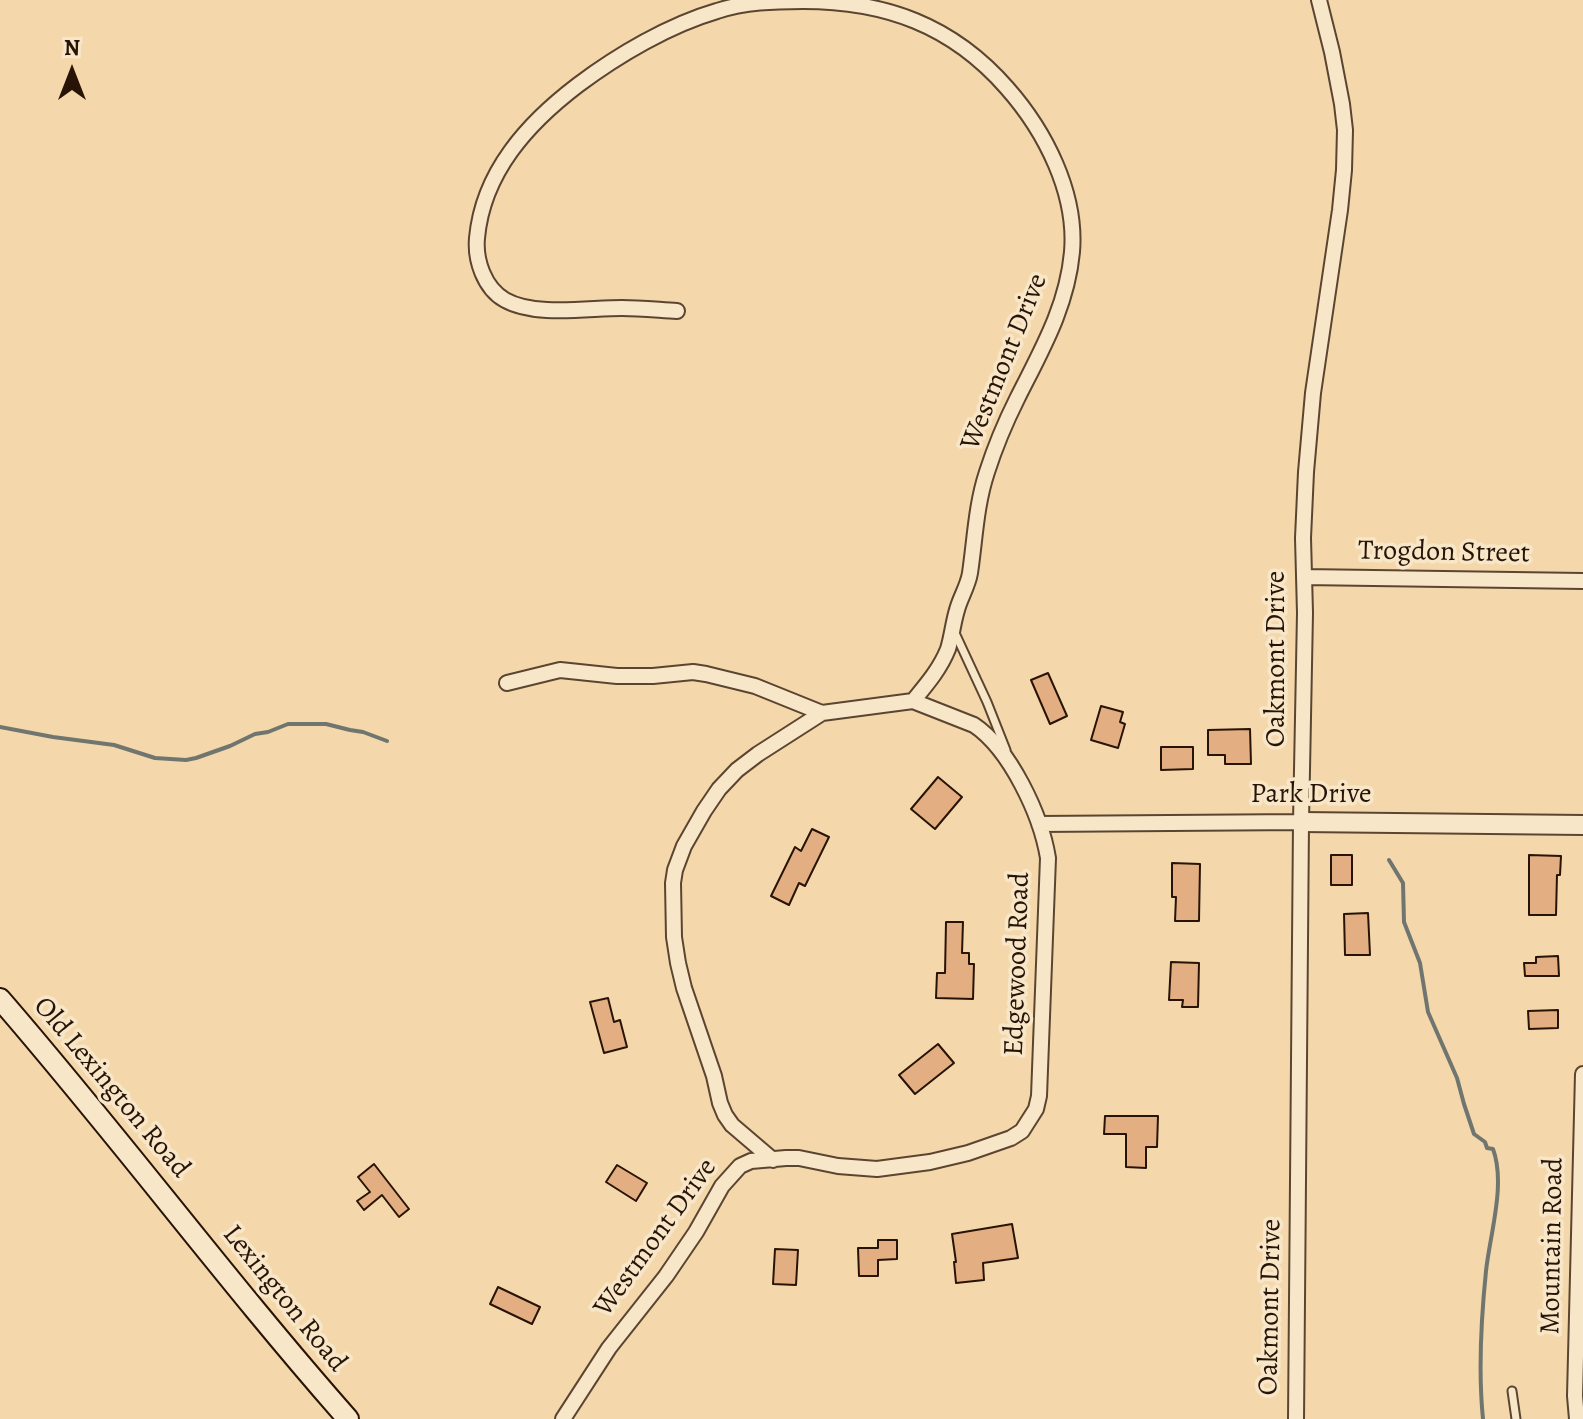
<!DOCTYPE html>
<html>
<head>
<meta charset="utf-8">
<style>
  body { margin:0 }
  #map { position:relative; width:1583px; height:1419px; overflow:hidden; background:#f4d8ab; font-family:Alegreya,serif }
  canvas { display:block }
  .north { position:absolute; left:32px; top:32px; width:80px; height:80px; -webkit-text-stroke:6px #f8e6c8; paint-order:stroke; rotate:0deg; font-size:22px; font-weight:700; line-height:32px; text-align:center; color:#281407 }
  .north::after { content:''; display:block; margin:auto; width:28px; height:36px; background:#281407; clip-path:polygon(50% 0,100% 100%,50% 72%,0 100%) }
</style>
</head>
<body>
<div id="map">
<canvas width="1583" height="1419"></canvas>
<div class="north">N</div>
</div>
<script>
const ctx = document.querySelector('canvas').getContext('2d');
ctx.lineJoin = 'round';
function strokePath(path, color, width, dash) { ctx.strokeStyle = color; ctx.lineWidth = width; ctx.lineCap = dash ? 'butt' : 'round'; ctx.setLineDash(dash || []); ctx.stroke(path); }
function paint(path, color) { ctx.fillStyle = color; ctx.fill(path, 'evenodd'); }
function label(font, color, halo, rows, align = 'center') {
  ctx.font = font + ' Alegreya,serif'; ctx.lineWidth = 7; ctx.setLineDash([]); ctx.textBaseline = 'middle'; ctx.strokeStyle = halo; ctx.fillStyle = color; for (const [text, x, y, turn = 0] of rows) {
    ctx.save(); ctx.translate(x, y); ctx.rotate((+turn || 0) * Math.PI / 180); ctx.textAlign = isNaN(turn) ? turn : align; if (halo) ctx.strokeText(text, 0, 0); ctx.fillText(text, 0, 0); ctx.restore();
  }
}
strokePath(new Path2D(`
  M0,727L53,737L114,745L155,758L186,760L196,758L230,746L255,734L268,732L288,724H326L350,730L363,732L387,741
  M1389,860L1403,883L1404,922L1420,963L1428,1012L1457,1078L1464,1104L1474,1134L1485,1142L1487,1148L1493,1149C1506,1184 1490,1234 1486,1271C1481,1320 1478,1370 1483,1419`), '#70766f', 4);
const building = new Path2D(`
  M1048,673L1067,716L1050,724L1031,680Z
  M1101,706L1123,712L1120,722L1125,724L1118,748L1091,740Z
  M1250,729L1251,764H1225V755H1208V730Z
  M1161,747H1193V769L1161,770Z
  M938,777L962,797L935,829L911,809Z
  M812,829L829,837L805,886L799,883L789,905L771,896L795,847L801,851Z
  M1331,855H1352V885H1331Z
  M1529,855L1561,856L1560,875H1557L1556,915H1529Z
  M1172,863L1200,864L1199,921H1175L1176,897H1172Z
  M1368,913L1370,955H1345L1344,914Z
  M946,922H963L962,953H969V964H974L973,999L936,998L937,973H945Z
  M1558,956L1559,976H1525L1524,963H1536V957Z
  M1171,962L1199,963L1198,1007H1182L1183,1000H1169Z
  M608,998L614,1022L620,1020L627,1047L604,1053L590,1002Z
  M1558,1010V1028L1529,1029L1528,1011Z
  M938,1044L954,1063L915,1094L899,1075Z
  M1105,1116H1158L1157,1147H1146V1168L1126,1167V1134H1104Z
  M374,1164L409,1209L399,1217L382,1195L364,1210L357,1201L370,1192L358,1177Z
  M617,1165L647,1183L636,1201L606,1182Z
  M1012,1224L1018,1258L983,1263L984,1280L956,1283L954,1262H956L952,1234Z
  M878,1240H897V1259L878,1260V1276H859L858,1248H878Z
  M775,1249L798,1250L796,1285L773,1284Z
  M498,1287L540,1307L532,1324L490,1304Z`);
paint(building, '#e3ae81');
strokePath(building, '#281407', 2);
const service = new Path2D(`
  M955,633L987,702L1006,750
  M1512,1391L1516,1419`);
const minor = new Path2D(`
  M677,311C659,310 640,308 622,308C588,308 535,317 505,300C484,288 475,260 477,238C483,172 528,123 578,85C618,55 669,25 717,11C745,2 774,1 803,1C885,1 952,25 1007,88C1045,131 1077,193 1072,252C1067,307 1041,351 1017,399C1005,423 995,447 987,472C976,505 975,539 970,573C968,586 960,598 957,610C953,623 952,636 948,649C940,669 927,684 913,701
  M1304,577L1583,581
  M507,683L560,670L617,676H653L693,672L706,674L755,686L822,713L913,701L974,725C1010,749 1041,815 1048,858L1039,1096L1036,1109L1022,1131L1011,1138L968,1153L930,1162L877,1169L838,1166L799,1158H786L751,1161L740,1166L722,1186L696,1232L666,1276L609,1348L563,1419
  M1039,824L1301,822
  M773,1160L732,1125L725,1115L720,1103L714,1076L684,988L678,963L674,937L673,883L675,870L684,846L704,811L719,789L737,770L758,754L822,713
  M1296,1419L1301,822L1305,613L1303,538L1306,472L1313,393L1340,210L1344,170L1345,130L1342,104L1332,52L1319,0
  M1577,1419L1575,1396L1583,1074`);
const tertiary = new Path2D(`
  M1301,822L1583,825`);
const secondary = new Path2D(`
  M0,999C119,1136 228,1283 348,1419`);
strokePath(service, '#5b4530', 11);
strokePath(minor, '#5b4530', 18);
strokePath(tertiary, '#5b4530', 22);
strokePath(secondary, '#281407', 24);
strokePath(service, '#f8e6c8', 7);
strokePath(minor, '#f8e6c8', 14);
strokePath(tertiary, '#f8e6c8', 18);
strokePath(secondary, '#f8e6c8', 20);
label('28px', '#281407', '#f8e6c8', [
  ["Westmont Drive",1005,362,-68],
  ["Trogdon Street",1444,553,1],
  ["Oakmont Drive",1277,659,-90],
  ["Park Drive",1311,795],
  ["Edgewood Road",1018,964,-88],
  ["Old Lexington Road",111,1088,50],
  ["Westmont Drive",656,1238,-54],
  ["Mountain Road",1553,1246,-89],
  ["Lexington Road",284,1299,51],
  ["Oakmont Drive",1271,1307,-89]
]);
</script>
</body>
</html>
